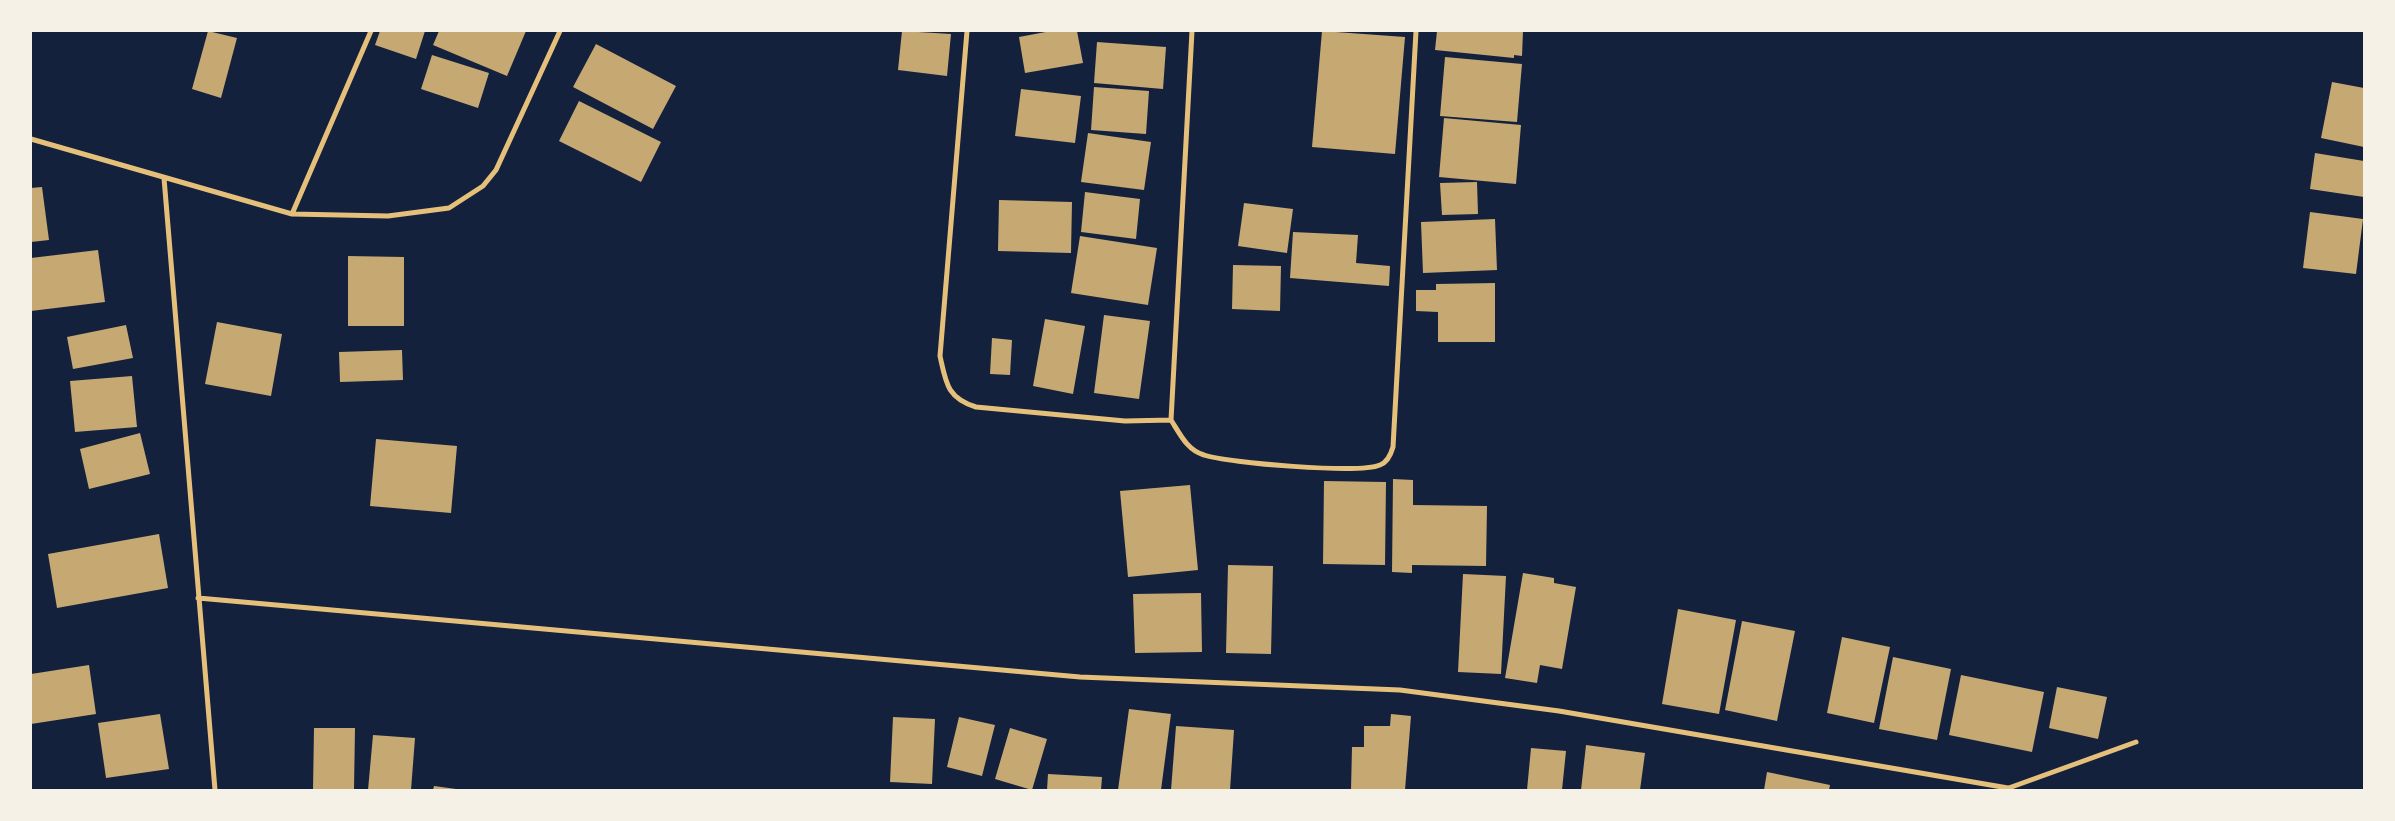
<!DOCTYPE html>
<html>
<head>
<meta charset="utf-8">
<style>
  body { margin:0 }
  #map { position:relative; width:2395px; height:821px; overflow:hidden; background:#14213d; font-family:"Golos Text",sans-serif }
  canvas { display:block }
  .frame { position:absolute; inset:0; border:32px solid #f6f1e7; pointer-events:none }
</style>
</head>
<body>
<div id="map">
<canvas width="2395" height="821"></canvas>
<div class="frame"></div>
</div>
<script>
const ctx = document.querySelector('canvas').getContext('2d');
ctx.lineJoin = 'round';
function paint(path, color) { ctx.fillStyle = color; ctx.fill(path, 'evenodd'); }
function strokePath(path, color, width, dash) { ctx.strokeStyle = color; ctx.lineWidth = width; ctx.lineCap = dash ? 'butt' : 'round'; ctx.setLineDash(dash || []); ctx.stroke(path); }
paint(new Path2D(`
  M208,31L237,38L221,98L192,89Z
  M380,31H425L416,59L375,45Z
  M439,31H526L507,76L433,45Z
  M902,31L951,34L947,76L898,70Z
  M1051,31H1077L1083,63L1025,73L1019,37Z
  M1322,31L1405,37L1395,154L1312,147Z
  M1437,31H1523L1522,56L1514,55V58L1435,50Z
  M1097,42L1166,47L1163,89L1094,83Z
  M596,44L676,86L653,129L573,87Z
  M432,55L489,73L478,108L421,89Z
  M1445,57L1522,64L1517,122L1440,116Z
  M2332,82L2364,88V147L2321,138Z
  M1094,87L1149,91L1146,134L1091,130Z
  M1021,89L1081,96L1075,143L1015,136Z
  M579,101L661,142L641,182L559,141Z
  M1444,118L1521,125L1516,184L1439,177Z
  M1088,133L1151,142L1144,190L1081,182Z
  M2315,153L2364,161V197L2310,189Z
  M1477,182L1478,214L1442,215L1440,183Z
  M42,187L49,240L31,242V188Z
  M1085,192L1140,199L1136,239L1081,232Z
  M999,200L1072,202L1071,253L998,251Z
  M1244,203L1293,209L1287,253L1238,246Z
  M2310,212L2363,219L2356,274L2303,268Z
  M1495,219L1497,270L1423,273L1421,222Z
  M1293,232L1358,235L1356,263L1390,266L1389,286L1290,278Z
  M1080,236L1157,248L1148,305L1071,293Z
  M98,250L105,302L31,311V258Z
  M348,256L404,257V326H348Z
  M1233,265L1281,266L1280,311L1232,309Z
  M1495,283V342H1438V312L1416,311V290H1436V284Z
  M1104,315L1150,321L1139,399L1094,393Z
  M1045,319L1085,326L1073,394L1033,386Z
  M217,322L282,334L271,396L205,384Z
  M126,325L133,358L73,369L67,337Z
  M992,338L1012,340L1010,375L990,374Z
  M402,350L403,380L340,382L339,352Z
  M132,376L137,427L75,432L70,381Z
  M140,433L150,474L89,489L80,449Z
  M376,439L457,446L451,513L370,506Z
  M1393,479L1413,480V505L1487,506L1486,566L1412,565V573L1392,572Z
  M1324,481L1386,482L1385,565L1323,564Z
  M1190,485L1198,570L1128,577L1120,491Z
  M159,534L168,588L57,608L48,554Z
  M1228,565L1273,566L1271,654L1226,653Z
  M1523,573L1554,578V583L1576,587L1562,669L1540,665L1537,683L1505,678Z
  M1463,574L1506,576L1501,674L1458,672Z
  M1201,593L1202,652L1135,653L1133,594Z
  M1678,609L1736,620L1719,714L1662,704Z
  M1742,621L1795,631L1777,721L1725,710Z
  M1842,637L1890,647L1874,723L1827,713Z
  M1893,657L1951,669L1937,740L1879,729Z
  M89,665L96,714L31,724V674Z
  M1961,675L2044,692L2032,752L1949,735Z
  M2057,687L2107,697L2098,739L2049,728Z
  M1129,709L1171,714L1161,790H1118Z
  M160,714L169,769L106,778L98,723Z
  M1391,714L1411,716L1405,790H1351L1352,747H1364V726H1390Z
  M893,717L935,719L932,784L890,782Z
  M959,717L995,725L982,776L947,767Z
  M1176,726L1234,730L1230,790H1171Z
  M314,728H355L354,790H313Z
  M1010,728L1047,739L1032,790L995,779Z
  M373,735L415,738L411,790H368Z
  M1586,745L1645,753L1640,790H1581Z
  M1531,748L1566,751L1562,790H1527Z
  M1767,772L1830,785L1829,790H1764Z
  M1048,774L1102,777L1101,790H1047Z
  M434,786L456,789V790H433Z`), '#c6a872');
strokePath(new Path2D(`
  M967,31L940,356C946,383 947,398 976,407L1125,421L1171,420C1180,434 1187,450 1204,455C1228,463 1359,474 1380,465C1388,462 1391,454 1393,447L1416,31
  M31,139L292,214L388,216L449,208L483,186L496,170L560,31
  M164,178L215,790
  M292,214L371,31
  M1171,420L1192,31
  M198,598L1080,677L1400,690L1559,711L2008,788
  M2006,789L2136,742`), '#e5c07b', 5);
</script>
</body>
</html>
